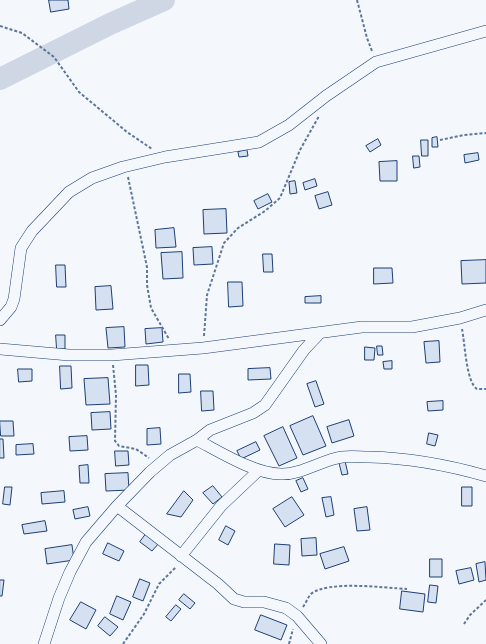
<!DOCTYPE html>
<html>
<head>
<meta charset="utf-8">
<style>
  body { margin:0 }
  canvas { display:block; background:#f4f7fb }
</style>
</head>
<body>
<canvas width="486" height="644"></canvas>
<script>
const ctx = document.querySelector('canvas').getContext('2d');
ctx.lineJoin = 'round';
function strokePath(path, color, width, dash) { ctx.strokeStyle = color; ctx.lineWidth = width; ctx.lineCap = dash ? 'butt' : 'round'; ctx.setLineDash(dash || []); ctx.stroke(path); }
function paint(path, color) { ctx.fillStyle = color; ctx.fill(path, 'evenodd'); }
strokePath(new Path2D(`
  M0,79L110,24L164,0`), '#cfd7e4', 22);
const building = new Path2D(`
  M49,0H68L69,9L51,12Z
  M437,137L438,147H432V138Z
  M378,139L381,145L370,152L366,146Z
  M421,140H428V156H422Z
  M247,150L248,156L239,157L238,152Z
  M478,153L479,160L465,163L464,155Z
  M413,156H419L420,167L414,168Z
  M397,161V181H380L379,162Z
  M315,179L317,186L305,190L303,183Z
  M295,181L297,193L290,194L289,182Z
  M328,192L332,205L319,209L315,196Z
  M268,194L272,202L258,209L254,201Z
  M226,209L227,233L204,234L203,210Z
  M174,228L176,247L156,248L155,230Z
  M212,247L213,264L194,265L193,248Z
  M182,252L183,278L163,279L161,253Z
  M263,254H272L273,272H264Z
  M486,260V283L462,284L461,261Z
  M56,265H65L66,287H57Z
  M374,268H392L393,283L374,284Z
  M228,282H242L243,306L229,307Z
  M111,286L113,309L96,310L95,287Z
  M321,296V303H305V297Z
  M124,327L125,347L108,348L106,328Z
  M162,328L163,342L146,344L145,329Z
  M56,335H65V349H57Z
  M439,341L440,362L426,363L424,342Z
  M377,346H382L383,355H378Z
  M365,347L375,348L374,360H365Z
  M392,361V369H384L383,362Z
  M136,365H148L149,385L136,386Z
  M60,366H71L72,388L61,389Z
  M270,368L271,379L248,380V369Z
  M18,369H32V381L19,382Z
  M179,374H190L191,392L179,393Z
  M108,378L110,404L86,405L84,379Z
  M316,381L324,404L315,407L307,384Z
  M201,391H213L214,410L202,411Z
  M443,401V410L428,411L427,402Z
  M110,412L111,429L92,430L91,413Z
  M313,416L326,446L303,455L290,426Z
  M349,420L354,436L332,443L327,427Z
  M0,421H13L14,436H1Z
  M283,427L297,458L279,466L264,436Z
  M160,428L161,444L147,445V429Z
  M429,433L438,435L435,446L427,444Z
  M87,436L88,450L70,451L69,437Z
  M0,439H3L4,458H0Z
  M256,442L260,450L241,459L237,451Z
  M33,444L34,454L16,455V445Z
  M115,451H128L129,465L116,466Z
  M345,461L348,474L342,475L339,463Z
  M88,465L89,483H80L79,466Z
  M128,473L129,490L106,491L105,474Z
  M303,478L308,489L301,492L296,481Z
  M213,486L222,497L213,504L203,493Z
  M5,487H12L10,505L3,504Z
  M462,487H472V506H462Z
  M64,491L65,502L42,504L41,493Z
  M184,491L193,500L181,517L167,514Z
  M292,497L304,515L285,527L273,509Z
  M331,497L334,515L326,517L322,498Z
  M88,507L90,516L75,519L73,510Z
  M367,507L370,530L357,531L354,509Z
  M45,521L47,531L24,534L22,525Z
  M226,526L235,531L228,545L219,540Z
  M146,534L159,543L152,551L140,542Z
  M316,538L317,555L302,556L301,539Z
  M108,543L124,551L119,561L103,554Z
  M275,544L290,545L289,565L274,564Z
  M72,545L74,560L47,564L45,549Z
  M344,547L349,561L325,569L320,554Z
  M430,559H442V577H430Z
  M485,562L486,580L479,582L476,564Z
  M471,568L474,580L459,584L456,571Z
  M140,579L150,583L143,601L133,597Z
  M0,580H4L2,596H0Z
  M430,585L438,586L436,603L428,602Z
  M402,591L425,594L423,612L400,609Z
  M184,594L195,603L190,609L179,600Z
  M117,596L131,602L123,620L110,614Z
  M81,602L96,610L86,629L70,620Z
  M176,605L181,609L171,621L166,617Z
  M261,615L287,625L281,640L255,630Z
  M105,617L118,627L110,636L98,626Z`);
paint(building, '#d5e0f0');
strokePath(building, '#1d3f73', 1);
const minor = new Path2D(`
  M0,320L11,307L14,299L21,248L32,231L69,192L92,178L123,167L165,157L259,142L289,125L326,96L376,62L486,31
  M0,349L69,355H112L203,348L362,327H412L460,318L486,310
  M197,440C220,452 255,474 281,474C300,475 322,460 342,457C351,456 360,457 369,457C409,458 448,465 486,476
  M117,506L218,584L234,599L244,602H264L286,608L297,616L321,644
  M181,556L221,506L259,470
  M44,644L59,598L70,572L86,542L117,506L150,472L170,455L197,440L210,430L253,413L265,405L304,350L320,333`);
strokePath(minor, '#1d3f73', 12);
strokePath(new Path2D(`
  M357,0L367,38L372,51
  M0,26L22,33L54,57L79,92L127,132L152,149
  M440,140L464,135L486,133
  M128,177L147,267V285L151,308L169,339
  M462,329C465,343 466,382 477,389H486
  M204,336L207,295L224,243L238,228L265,211L280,198L300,150L319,116
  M113,365L116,395L115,441L119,446L136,449L149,458
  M303,607C306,603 308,597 311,594C328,580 385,588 407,589
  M464,624L470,615L486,600
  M123,644L144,614L159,584L176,567
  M289,644L293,629`), '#5e769c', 2, [3, 2]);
strokePath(minor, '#f4f7fb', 11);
</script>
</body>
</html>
